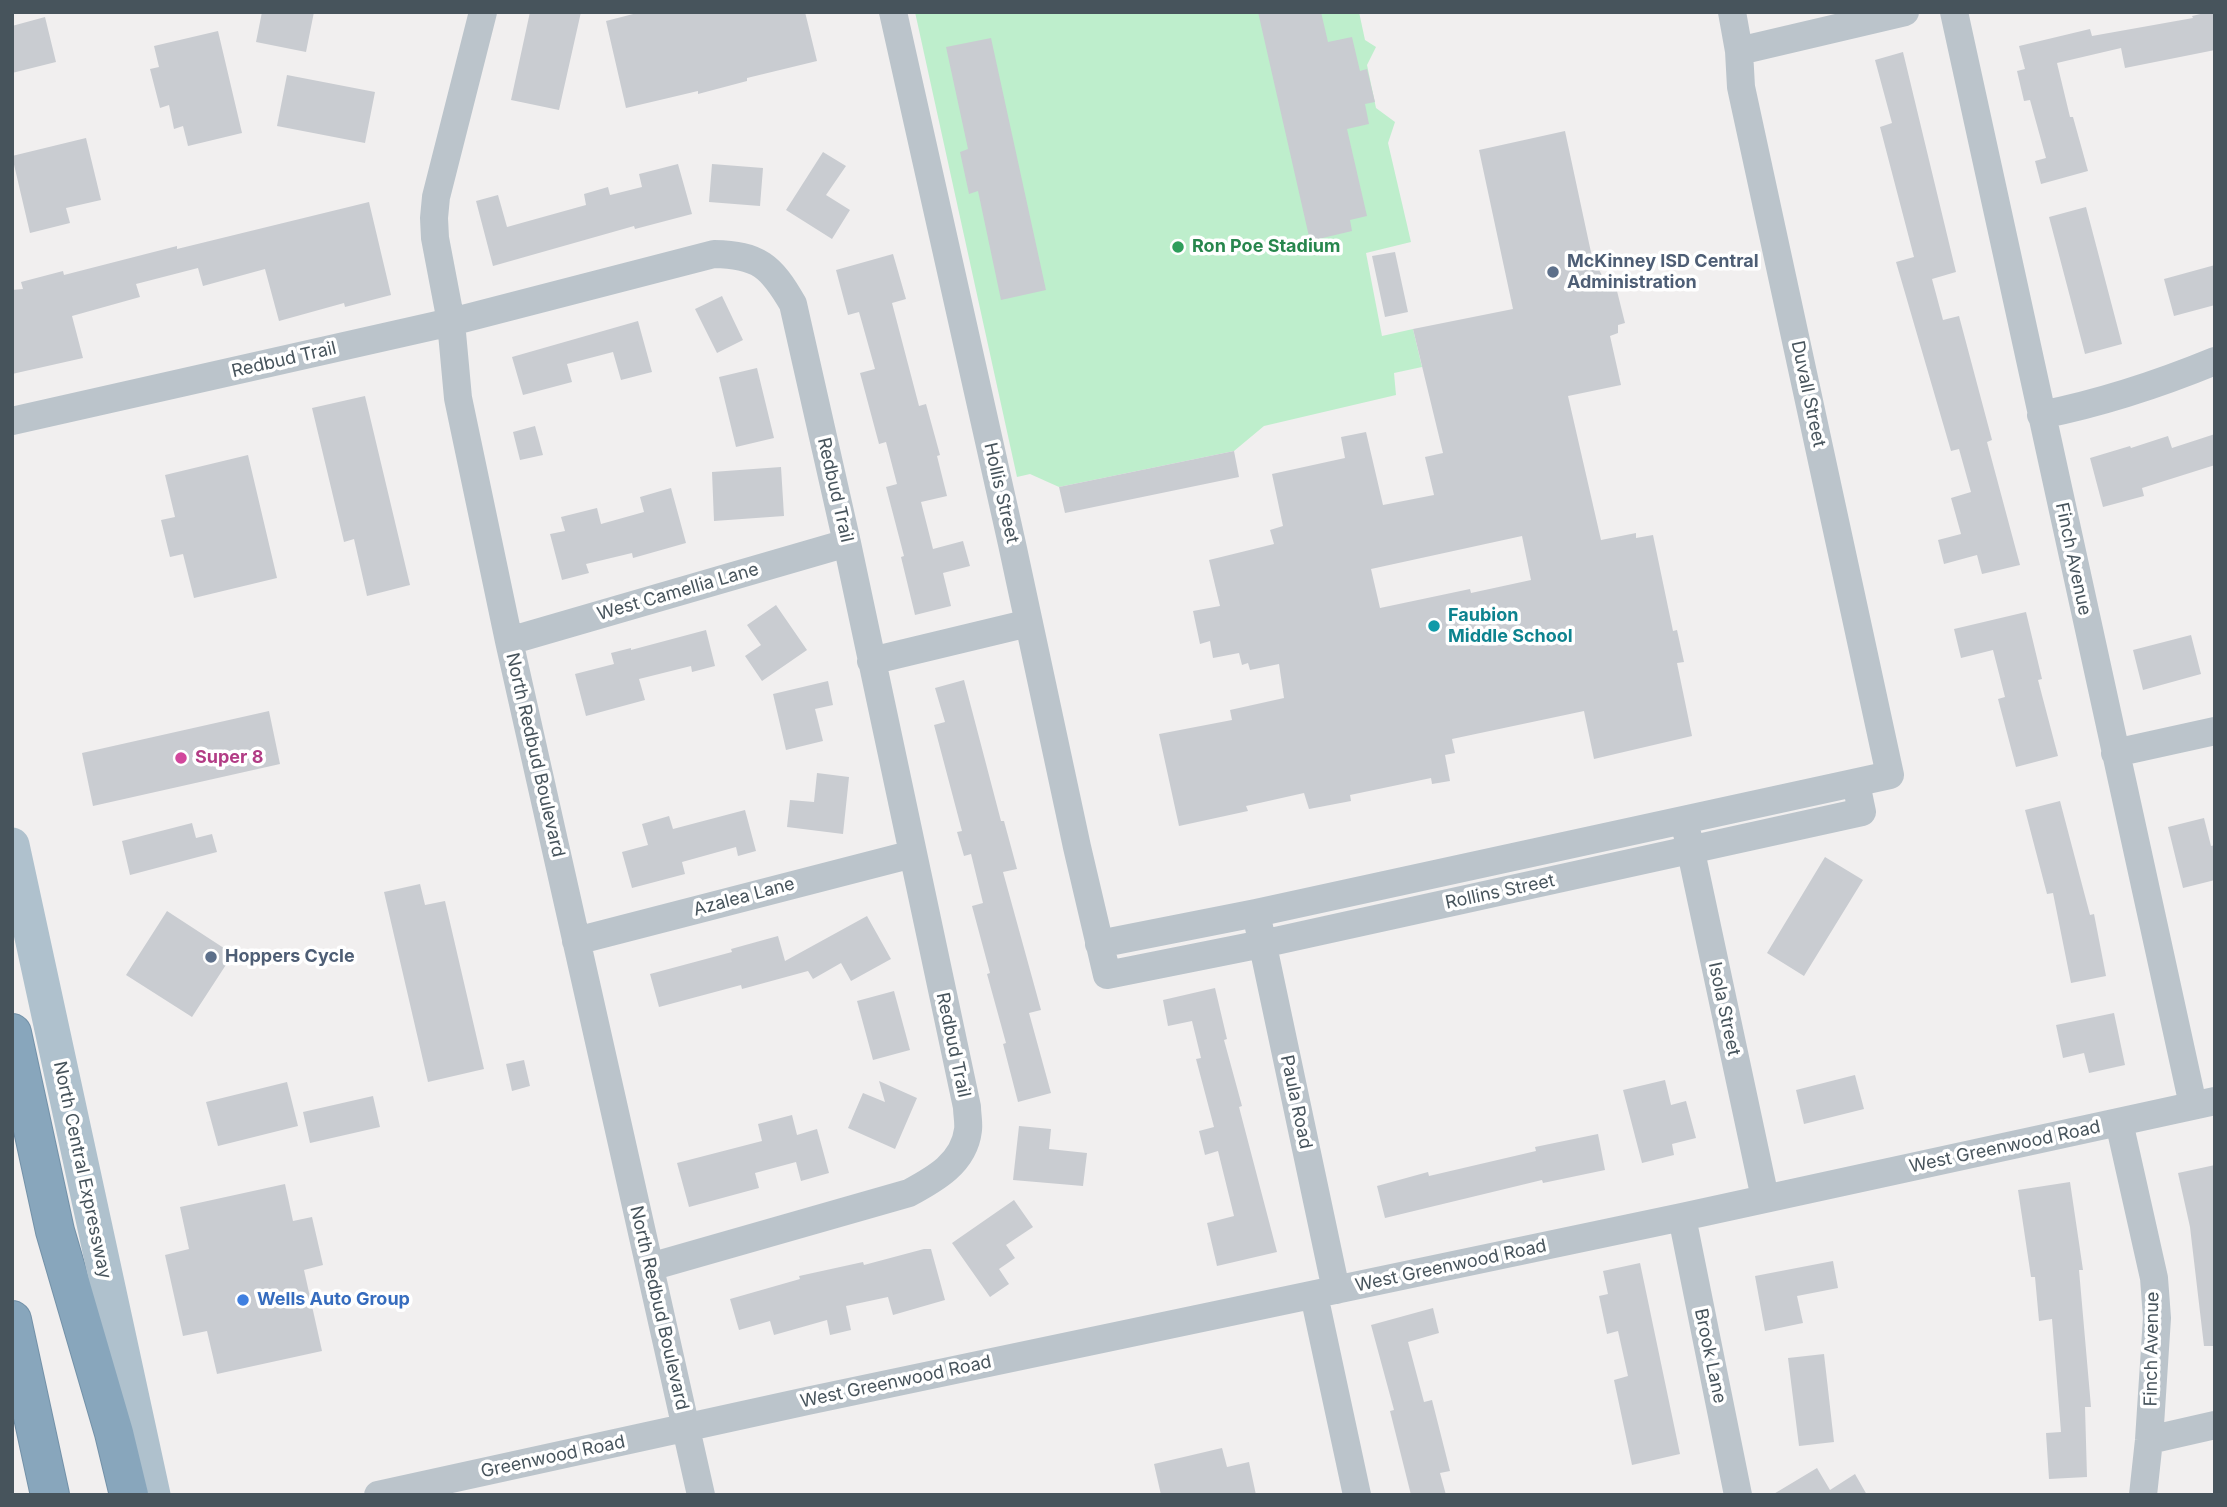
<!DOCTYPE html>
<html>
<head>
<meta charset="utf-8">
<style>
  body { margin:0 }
  #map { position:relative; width:2227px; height:1507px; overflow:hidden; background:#f1efef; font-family:Inter,sans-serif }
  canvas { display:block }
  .frame { position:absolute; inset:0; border:14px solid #47545c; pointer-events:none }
</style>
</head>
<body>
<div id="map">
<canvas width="2227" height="1507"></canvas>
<div class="frame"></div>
</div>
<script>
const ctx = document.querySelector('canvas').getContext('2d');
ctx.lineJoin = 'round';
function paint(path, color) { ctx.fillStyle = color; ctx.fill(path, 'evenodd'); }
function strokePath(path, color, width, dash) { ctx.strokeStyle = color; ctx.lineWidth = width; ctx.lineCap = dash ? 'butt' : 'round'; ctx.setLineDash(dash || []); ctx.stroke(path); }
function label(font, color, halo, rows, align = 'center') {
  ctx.font = font + ' Inter,sans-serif'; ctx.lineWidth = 7; ctx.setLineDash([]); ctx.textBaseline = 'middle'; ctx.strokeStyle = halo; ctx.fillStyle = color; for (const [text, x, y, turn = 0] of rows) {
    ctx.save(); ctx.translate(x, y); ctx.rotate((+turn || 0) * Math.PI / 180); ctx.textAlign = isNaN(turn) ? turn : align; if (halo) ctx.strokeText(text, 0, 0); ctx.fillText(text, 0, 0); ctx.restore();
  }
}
paint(new Path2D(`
  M915,12H1359L1365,40L1376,47L1367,65L1376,108L1395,122L1388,143L1411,242L1366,253L1382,336L1413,329L1422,367L1394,373L1396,395L1264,426L1234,451L1059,487L1030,474L1017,477Z`), '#beeecc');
paint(new Path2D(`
  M262,12H314L306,52L256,42Z
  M530,12H581L559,110L511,100Z
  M641,12H805L817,61L747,78V81L698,94V91L626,108L606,21Z
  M1258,12H1321L1328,42L1352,37L1360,71L1367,69L1375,102L1365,104L1369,124L1347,129L1367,216L1350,220L1352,231L1310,241Z
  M2209,12H2215V50L2125,68L2121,48L2057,63L2070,117H2073L2088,171L2041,184L2035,161L2046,158L2030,100L2024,101L2017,71L2025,69L2019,46L2090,29L2092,36L2193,18L2192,16Z
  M45,17L56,62L12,73V26Z
  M218,31L242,133L188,146L183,126L174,129L169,105L160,108L150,69L159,67L154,46Z
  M991,38L1046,290L1001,300L978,191L969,194L960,152L968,149L946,47Z
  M1903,52L1956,272L1932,279L1943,320L1959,316L1992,440L1987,442L2020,565L1982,574L1977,555L1944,564L1938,540L1961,534L1951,498L1971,492L1959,449L1951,451L1896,262L1914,257L1880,127L1892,123L1875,60Z
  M287,75L375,92L365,143L277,126Z
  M1565,131L1592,257L1609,288L1616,287L1625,323L1618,325V333L1610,336L1621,385L1568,396L1601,540L1636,533V538L1653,535L1673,631L1677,630L1684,662L1677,663L1692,736L1594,759L1584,711L1452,739L1455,753L1445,755L1450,781L1432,784L1431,778L1350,795L1351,801L1309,809L1304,793L1246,806L1248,811L1179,826L1159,734L1232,720L1230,710L1284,698L1279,664L1250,670L1248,663L1242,665L1239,653L1213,658L1210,641L1200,644L1193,611L1220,606L1209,560L1274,544L1270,530L1283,526L1272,474L1345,458L1341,437L1366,432L1383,505L1434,495L1425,457L1443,453L1413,329L1513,309L1479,150ZM1522,536L1531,580L1471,593L1470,589L1380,608L1371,569Z
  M86,138L101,200L66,208L70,223L30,233L12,156Z
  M823,152L846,166L826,195L850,210L832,239L786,210Z
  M678,164L692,214L635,229L634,226L493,266L476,201L498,195L507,227L586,205L584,194L608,187L610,195L642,187L639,174Z
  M712,164L763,168L760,206L709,202Z
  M369,202L391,295L345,307L344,303L279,321L265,269L203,286L198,268L136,284L140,297L72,316L83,358L12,374V290L23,289L21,282L63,271L64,275L177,246V249Z
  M2086,207L2122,344L2085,354L2049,217Z
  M1395,252L1408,312L1385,317L1372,256Z
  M893,254L906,299L892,303L919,406L926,404L940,455L937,456L947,496L921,502L933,549L963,541L970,566L943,573L951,606L915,615L901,557L904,556L886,487L897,484L886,442L879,444L860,373L875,369L859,312L848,315L836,270Z
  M2215,265V305L2174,316L2164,279Z
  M722,296L743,340L717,353L695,309Z
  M638,321L652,372L621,380L613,352L567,364L572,382L523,395L512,357Z
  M757,368L774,438L736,447L719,377Z
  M365,396L410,585L367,596L354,539L344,542L312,408Z
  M535,426L543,455L520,460L513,432Z
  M2215,434V465L2142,488L2144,496L2103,507L2090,458L2130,446L2131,448L2168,436L2172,448Z
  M1234,451L1239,477L1065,513L1059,487Z
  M248,455L277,578L194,598L183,554L170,557L161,520L175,517L165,475Z
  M781,467L784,516L714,521L712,472Z
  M671,488L686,543L633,558L632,553L586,564L589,573L562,580L550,534L565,531L561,517L597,508L601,524L644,512L640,497Z
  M776,605L807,650L762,681L745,656L761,645L747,625Z
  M2026,612L2042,679L2038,680L2058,756L2016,767L1998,699L2005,697L1993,650L1961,658L1954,629Z
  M706,630L715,666L692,672L691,666L639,679L645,700L586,716L575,674L614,664L611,653L631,648V650Z
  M2191,635L2201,674L2143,690L2133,650Z
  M964,680L1001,821H1004L1017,869L1003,872L1041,1010L1029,1013L1051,1093L1018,1102L1003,1044L1006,1043L987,974L990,973L972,906L983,903L971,854L964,856L957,832L962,831L934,725L945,722L935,688Z
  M828,681L833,705L815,709L823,741L786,750L773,694Z
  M269,711L280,764L93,806L82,753Z
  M817,773L849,777L843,834L787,827L790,800L814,802Z
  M2060,801L2090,915L2094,914L2106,976L2071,983L2053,893L2047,894L2025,810Z
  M745,810L756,851L738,856L736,847L682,862L685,874L632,888L622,852L648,845L642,824L669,816L673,829Z
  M2204,818L2211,846L2215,845V880L2183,888L2168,827Z
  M192,823L196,838L212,834L217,852L130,875L122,841Z
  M1825,857L1863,880L1804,976L1767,953Z
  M420,884L425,905L445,901L484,1069L428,1082L384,892Z
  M167,911L233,954L192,1017L126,975Z
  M867,916L891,959L851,981L841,963L813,979L808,971L742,989L741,985L659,1007L650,974L732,952L731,949L778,936L785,961Z
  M1215,988L1227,1039L1224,1040L1242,1106L1239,1107L1277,1252L1217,1266L1207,1223L1234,1216L1218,1151L1205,1155L1199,1131L1214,1127L1196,1059L1201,1058L1192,1021L1168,1026L1163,1000Z
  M894,991L910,1050L873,1060L857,1001Z
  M2114,1013L2125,1065L2089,1073L2084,1053L2063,1058L2056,1025Z
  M524,1060L530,1086L512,1091L506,1064Z
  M1855,1075L1864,1109L1804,1124L1796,1090Z
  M1665,1080L1671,1105L1686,1101L1696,1138L1672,1144L1674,1155L1642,1163L1623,1090Z
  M879,1081L917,1098L895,1149L848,1128L863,1093L885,1102Z
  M287,1082L298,1126L218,1146L206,1102Z
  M373,1096L380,1127L310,1143L303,1112Z
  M792,1115L797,1135L817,1129L829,1173L801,1181L796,1162L755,1173L759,1188L689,1207L677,1163L762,1141L758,1124Z
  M1019,1126L1051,1129L1049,1149L1087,1153L1083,1186L1013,1180Z
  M1598,1134L1605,1170L1543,1183L1542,1180L1385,1218L1377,1186L1428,1172L1429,1176L1536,1151L1535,1147Z
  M2215,1165V1346H2204L2190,1227L2178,1173Z
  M2070,1182L2083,1270H2079L2091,1407H2085L2087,1477L2049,1479L2046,1433L2061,1432L2052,1319L2039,1321L2035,1277H2031L2018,1190Z
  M285,1184L293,1221L312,1217L323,1265L304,1270L322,1351L217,1374L207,1331L183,1336L165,1255L189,1249L180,1207Z
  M1014,1200L1033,1227L1006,1245L1015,1258L999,1269L1009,1284L990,1297L952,1243Z
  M924,1249H931L945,1300L893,1315L888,1297L846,1306L851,1330L830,1335L827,1320L774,1335L770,1321L739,1330L730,1299L800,1279L799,1276L863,1262L864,1265Z
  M1833,1261L1838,1288L1797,1296L1803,1323L1765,1331L1755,1276Z
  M1640,1263L1680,1454L1632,1465L1614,1380L1628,1376L1618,1331L1607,1334L1599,1296L1608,1294L1603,1271Z
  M1433,1308L1439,1333L1408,1342L1424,1402L1432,1400L1450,1471L1440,1473L1446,1495H1411L1390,1411L1394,1410L1371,1325Z
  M1824,1354L1834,1442L1799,1446L1788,1358Z
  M1222,1448L1227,1467L1249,1462L1256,1495H1161L1154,1464Z
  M1817,1468L1830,1490L1855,1474L1867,1495H1772Z`), '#c9ccd1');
const highway = new Path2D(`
  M12,1033L55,1231L114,1433L129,1495
  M12,1320L50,1495`);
strokePath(highway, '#7391a8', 40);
strokePath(new Path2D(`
  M483,12L436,197L434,218L435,238L451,322L458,398L509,641L701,1495
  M893,12L1012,544L1077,847L1107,975L1262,944L1862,812L1856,783
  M1954,12L2193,1105
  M1739,51L1905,12
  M2041,415C2101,403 2159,384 2215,361
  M12,421L451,322L714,254C759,255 771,266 793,304L847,543L967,1107C967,1114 969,1123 968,1130C964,1163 935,1179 909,1193L650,1267
  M509,641L847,543
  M871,661L1029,623
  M2115,753L2215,731
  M1687,833L1765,1198
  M1259,927L1336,1290
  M576,941L913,854
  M1099,944L1256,913L1890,775L1741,87L1739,51L1732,12
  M2119,1122L2154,1278L2157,1318L2149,1440L2143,1495
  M1682,1217L1738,1495
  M1314,1295L1357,1495
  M2149,1440L2215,1425
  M378,1495L807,1401L1682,1217L2215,1101`), '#bbc4cb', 28);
strokePath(new Path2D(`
  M12,845L153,1495`), '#afc1cd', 35);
strokePath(highway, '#88a6bc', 38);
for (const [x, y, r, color] of [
  [1178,247,7,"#2e9e5b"],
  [1553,272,7,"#5c6f8a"],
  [1434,626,7,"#0f9aa8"],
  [181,758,7,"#d1479c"],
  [211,957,7,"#5c6f8a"],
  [243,1300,7,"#3f7fe0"]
]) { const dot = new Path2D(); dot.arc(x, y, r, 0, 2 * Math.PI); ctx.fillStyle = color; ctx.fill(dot); strokePath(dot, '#fff', 2.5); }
label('bold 18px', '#27864d', '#fff', [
  ["Ron Poe Stadium",1192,247]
], 'left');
label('bold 18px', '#4e5e75', '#fff', [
  ["McKinney ISD Central",1567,262],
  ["Administration",1567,283],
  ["Hoppers Cycle",225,957]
], 'left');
label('18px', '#47545c', '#fff', [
  ["Redbud Trail",284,360,-13],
  ["Duvall Street",1808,394,78],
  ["Redbud Trail",835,490,77],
  ["Hollis Street",1001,493,77],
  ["Finch Avenue",2073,559,78],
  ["West Camellia Lane",678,592,-16],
  ["North Redbud Boulevard",535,755,77],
  ["Rollins Street",1500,892,-12],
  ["Azalea Lane",744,897,-15],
  ["Isola Street",1724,1009,78],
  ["Redbud Trail",953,1045,78],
  ["Paula Road",1296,1102,78],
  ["West Greenwood Road",2005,1147,-12],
  ["North Central Expressway",82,1170,78],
  ["West Greenwood Road",1451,1266,-12],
  ["North Redbud Boulevard",659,1308,77],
  ["Finch Avenue",2152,1349,-89],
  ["Brook Lane",1710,1356,78],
  ["West Greenwood Road",896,1382,-12],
  ["Greenwood Road",553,1457,-12]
]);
label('bold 18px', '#0d838f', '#fff', [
  ["Faubion",1448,616],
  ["Middle School",1448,637]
], 'left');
label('bold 18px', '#b23c85', '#fff', [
  ["Super 8",195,758]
], 'left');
label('bold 18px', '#366cbe', '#fff', [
  ["Wells Auto Group",257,1300]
], 'left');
</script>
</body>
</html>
